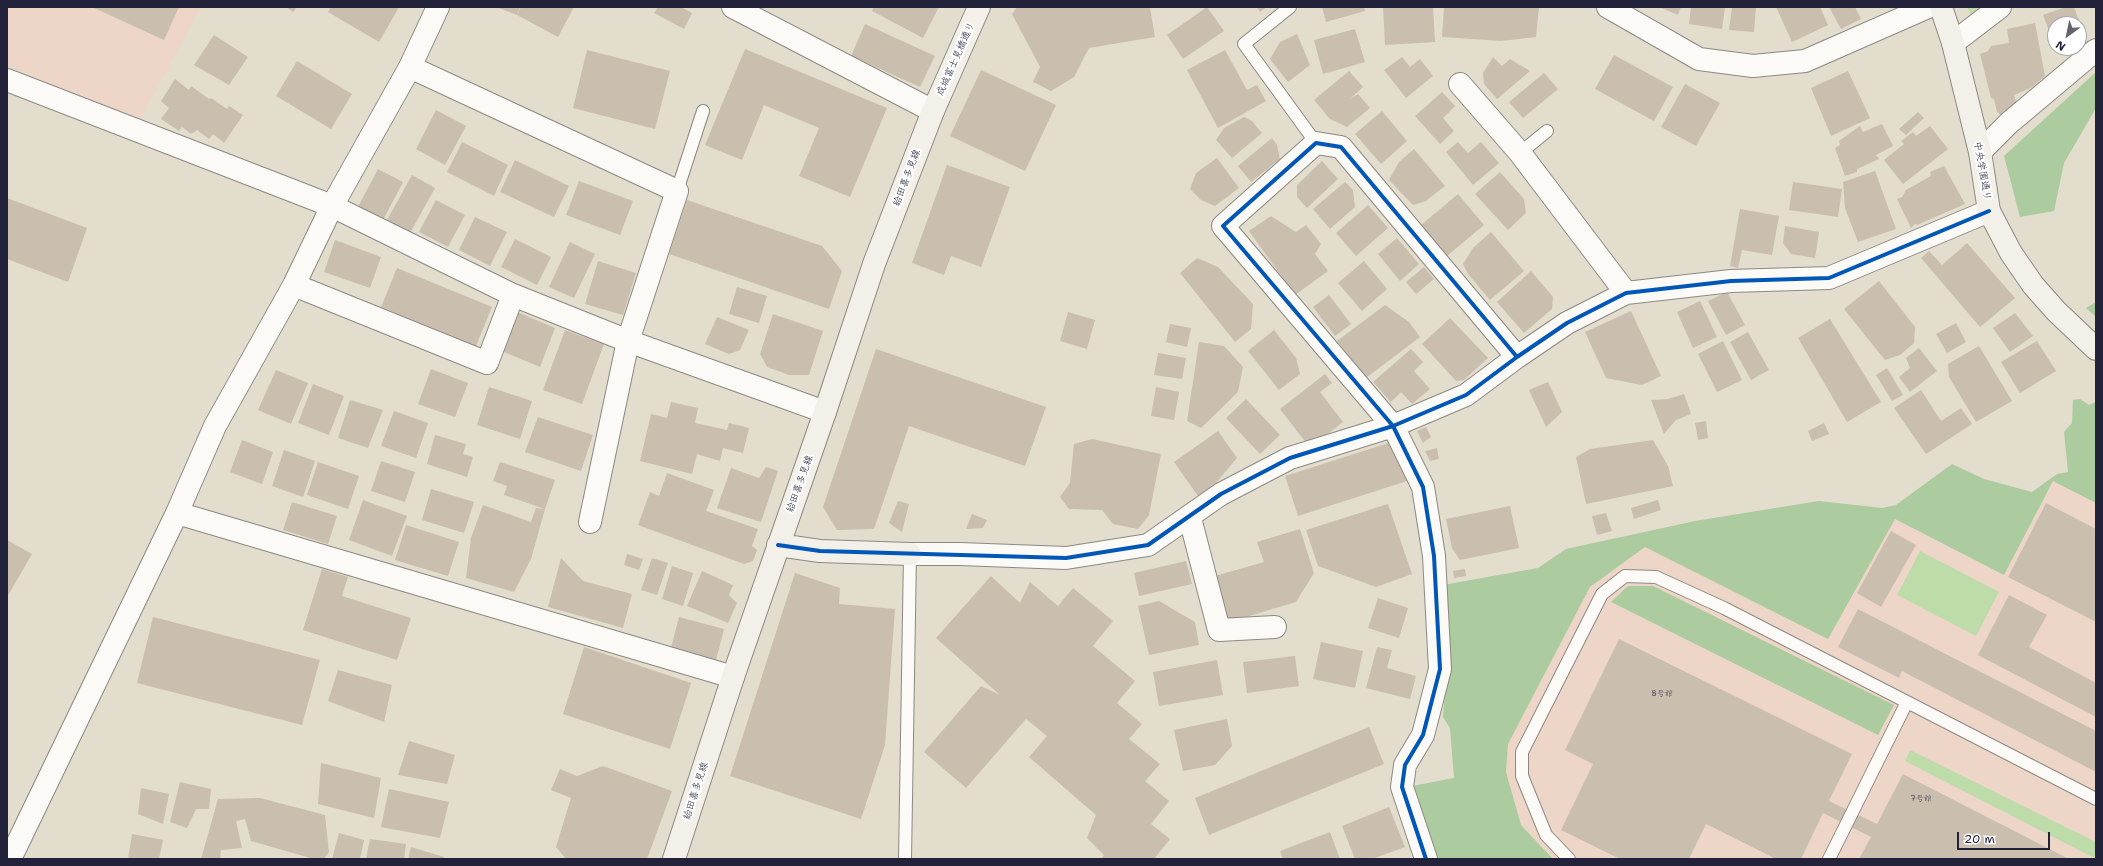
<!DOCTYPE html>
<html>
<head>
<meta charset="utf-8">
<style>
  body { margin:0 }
  #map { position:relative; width:2103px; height:866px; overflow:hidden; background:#e2ddcc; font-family:"Shantell Sans",sans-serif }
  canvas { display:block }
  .frame { position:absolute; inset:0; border:8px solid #22223b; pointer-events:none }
  .north { position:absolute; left:2047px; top:16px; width:40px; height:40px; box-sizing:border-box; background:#fff; border:1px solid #a7a7b1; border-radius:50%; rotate:213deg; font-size:11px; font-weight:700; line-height:16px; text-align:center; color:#22223b }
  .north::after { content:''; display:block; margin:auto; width:14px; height:18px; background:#65636e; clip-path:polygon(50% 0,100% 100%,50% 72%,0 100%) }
  .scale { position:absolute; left:1957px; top:832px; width:93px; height:18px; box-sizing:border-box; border:2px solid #22223b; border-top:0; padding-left:5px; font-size:12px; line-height:14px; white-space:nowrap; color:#22223b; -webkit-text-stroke:3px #fff; paint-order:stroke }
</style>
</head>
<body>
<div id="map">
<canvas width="2103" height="866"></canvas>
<div class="frame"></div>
<div class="north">N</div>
<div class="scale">20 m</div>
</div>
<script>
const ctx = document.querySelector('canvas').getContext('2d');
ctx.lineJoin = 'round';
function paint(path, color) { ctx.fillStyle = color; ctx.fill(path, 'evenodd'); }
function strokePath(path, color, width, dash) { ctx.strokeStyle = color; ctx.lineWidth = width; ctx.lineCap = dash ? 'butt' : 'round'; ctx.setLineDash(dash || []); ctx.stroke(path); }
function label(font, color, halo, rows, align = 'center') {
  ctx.font = font + ' "Shantell Sans","Klee One",sans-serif'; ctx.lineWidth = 4; ctx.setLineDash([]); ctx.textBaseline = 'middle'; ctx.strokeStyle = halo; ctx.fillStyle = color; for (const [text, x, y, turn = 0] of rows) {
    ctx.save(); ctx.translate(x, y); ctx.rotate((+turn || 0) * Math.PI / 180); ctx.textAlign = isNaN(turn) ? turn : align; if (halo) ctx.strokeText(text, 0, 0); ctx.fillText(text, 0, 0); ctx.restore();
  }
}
paint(new Path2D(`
  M7,7H201L138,124L7,65Z
  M2053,481L2096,503V859H1553L1521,825L1506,772L1508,744L1590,587L1645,547L1828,639L1894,519L2004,575Z`), '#edd6c8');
paint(new Path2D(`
  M1967,7H1983L1971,15Z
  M1920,551L1999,592L1976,636L1897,595Z
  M1910,750L2096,842V859L1905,761Z`), '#bedcaa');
paint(new Path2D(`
  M2096,72V108L2064,163L2054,211L2020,217L2004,156Z
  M2096,302V317L2086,308Z
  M2080,399L2089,405L2096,402V503L2053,481L2004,575L1895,519L1828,639L1645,547L1590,587L1508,744L1506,772L1521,825L1553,859H1436L1412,786L1454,778L1450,728L1443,717L1447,667L1443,585L1538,568L1566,549L1695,521L1819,501L1882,508L1896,505L1952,464L1984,479L2032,492L2057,474L2068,472L2064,432L2072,423L2073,400Z
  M1628,586H1653L1894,705L1878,735L1611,602Z`), '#accb9f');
paint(new Path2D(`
  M92,7H179L164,40Z
  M286,7H297L293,12Z
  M331,7H399L379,42L328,12Z
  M496,7H520L517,15Z
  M521,7H574L558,37L517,15Z
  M658,7H681L692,13L684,29L654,13Z
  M874,7H939L923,38L872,11Z
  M1017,7H1150L1155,37L1089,48L1074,77L1051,91L1033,82L1040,67L1012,14Z
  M1207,7L1224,31L1183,59L1167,35Z
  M1257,7H1267L1260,12Z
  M1322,7H1364L1365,11L1326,22Z
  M1383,7H1433L1435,42L1385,45Z
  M1444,7H1539L1536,37L1501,41L1442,37Z
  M1659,7H1681L1678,15Z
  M1691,7H1725L1722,29L1689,24Z
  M1732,7H1756L1754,32L1729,30Z
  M1776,7H1820L1828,25L1792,42Z
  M1829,7H1855L1861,19L1841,29Z
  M2066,7H2074L2088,45L2064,54L2059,48H2079V24H2055V46L2043,15Z
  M2035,23L2045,76L2031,88L2014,95L2016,102L2002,116L1997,112L1994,99L1991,98L1980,54L1988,51L1991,46L2009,43L2007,29Z
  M865,24L935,56L920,87L851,56Z
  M1355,29L1365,62L1323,74L1314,40Z
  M1297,34L1310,65L1288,82L1270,59L1280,42Z
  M214,35L248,57L229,85L194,65Z
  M745,49L887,108L850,197L799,176L819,128L764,105L742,160L705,145Z
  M587,50L670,71L655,129L573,108Z
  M1225,50L1247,90L1257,85L1266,101L1218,128L1187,70Z
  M1614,55L1673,87L1654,121L1595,89Z
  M1402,57L1410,67L1420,59L1433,76L1406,98L1384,70Z
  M1493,57L1502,66L1510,59L1530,71L1497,99L1484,84L1483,73Z
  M297,61L352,94L331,129L276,96Z
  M981,70L1056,105L1025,171L950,136Z
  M1349,71L1363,87L1350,99L1358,94L1370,108L1347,127L1330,119L1314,100Z
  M1848,71L1870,118L1831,136L1811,88Z
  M1544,73L1558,89L1523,118L1509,102Z
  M175,79L189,90L191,86L209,99L211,98L227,109L229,106L243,115L224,143L213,134L209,139L197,130L191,134L182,127L179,131L161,119L169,108L161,101Z
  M1685,84L1720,103L1696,146L1661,127Z
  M1442,92L1455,106L1443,118L1454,131L1440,144L1415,116Z
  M436,110L466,126L445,165L416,149Z
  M1382,111L1407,141L1381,164L1355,134Z
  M1918,112L1924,118L1906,135L1899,129Z
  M1244,117L1252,121L1262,133L1232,158L1216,140L1224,128Z
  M1882,124L1893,146L1876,155L1879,159L1857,169V172L1845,176L1835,148L1840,145L1839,141L1860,126L1863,132Z
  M1930,126L1948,149L1903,184L1884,160L1904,144L1901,141L1913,132L1916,136Z
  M1272,138L1277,145L1280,159L1251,182L1238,166Z
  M462,142L508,165L494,196L447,172Z
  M1458,142L1468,153L1481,142L1499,163L1473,185L1446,152Z
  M1414,149L1445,186L1426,201L1413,205L1389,180L1399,162Z
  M1217,158L1239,188L1215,206L1201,200L1190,189L1196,173Z
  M515,160L569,186L554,217L500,192Z
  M1322,161L1338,179L1307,208L1297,197V185Z
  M947,165L1010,187L981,267L951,256L944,275L912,263Z
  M1944,166L1965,204L1917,225L1915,224L1911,228L1897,199L1902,197L1906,190L1931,176L1930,172Z
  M378,169L403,182L383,220L358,207Z
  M1875,171L1896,229L1858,242L1845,208L1843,182Z
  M1500,172L1524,199L1526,213L1508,230L1475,194Z
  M412,175L435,188L410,233L387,220Z
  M579,181L633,201L620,235L566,215Z
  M1345,182L1353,190L1355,207L1330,229L1313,209Z
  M1793,182L1842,189L1838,217L1789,210Z
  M1458,194L1484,225L1447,256L1421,225Z
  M7,198L87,228L68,282L7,259Z
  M436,200L465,215L448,247L419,232Z
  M687,200L822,246L842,271L829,309L669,254Z
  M1368,205L1388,228L1356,256L1336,233Z
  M1740,209L1779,216L1772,255L1742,250L1738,268L1730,266Z
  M1271,216L1296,232L1306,225L1321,244L1315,254L1328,271L1295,295L1249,231Z
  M475,217L507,232L490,266L459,250Z
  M1785,226L1819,232L1815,258L1791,254L1783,243Z
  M1491,232L1524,271L1490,300L1468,274L1463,264L1473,248Z
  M1397,238L1419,264L1400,281L1378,254Z
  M515,239L551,257L537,285L501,267Z
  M335,240L381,257L370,288L324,272Z
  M570,242L595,254L574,298L549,287Z
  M1967,243L2015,298L1980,327L1921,258L1929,251L1942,265Z
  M1197,258L1218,267L1253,304L1251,329L1235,342L1180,273Z
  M598,261L636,273L623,315L585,304Z
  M1364,261L1387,289L1362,311L1338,283Z
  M1424,267L1434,279L1416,294L1406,282Z
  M397,268L492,307L476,346L381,307Z
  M1531,271L1553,297L1552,309L1524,333L1497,302Z
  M1879,281L1915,327L1914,343L1900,355L1885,360L1844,309Z
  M737,287L767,296L759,323L729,314Z
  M1727,292L1745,325L1726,335L1708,301Z
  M1329,295L1351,324L1335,336L1313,307Z
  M1700,301L1717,337L1693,348L1677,312Z
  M1385,305L1409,322L1420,337L1366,378L1337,341Z
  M515,311L555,328L540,367L499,350Z
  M1631,311L1661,376L1642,385L1606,378L1585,332Z
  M1068,312L1095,320L1087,349L1060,341Z
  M2015,313L2033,336L2010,352L1993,328Z
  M773,314L823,331L809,375H789L767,367L760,354Z
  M717,317L749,330L740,350L729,354L705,344Z
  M1450,318L1488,358L1464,380L1456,381L1422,344Z
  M1830,319L1881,402L1847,422L1798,338Z
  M1956,323L1966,342L1947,353L1936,334Z
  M1170,324L1191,328L1187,347L1166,342Z
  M565,330L604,344L582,404L543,390Z
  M1274,330L1296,358L1300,374L1279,390L1248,351Z
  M1748,332L1769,370L1751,380L1730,342Z
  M1723,341L1742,380L1717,392L1698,354Z
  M2037,341L2056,371L2020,393L2001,362Z
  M1199,342L1224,346L1243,367L1238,392L1201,428L1187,421Z
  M1979,346L2012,401L1976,422L1949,377L1948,364Z
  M1919,348L1937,371L1910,392L1899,377L1910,368L1906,358Z
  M876,349L1046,407L1025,466L909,426L874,529L837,530L823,507Z
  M1411,349L1423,362L1414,371L1430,389L1412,404L1401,392L1391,402L1373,382Z
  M1158,353L1186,358L1182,379L1154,375Z
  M1887,368L1903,395L1892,401L1876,375Z
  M431,369L468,383L455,417L418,404Z
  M276,370L308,383L291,424L258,410Z
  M1325,374L1332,383L1320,392L1343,422L1310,448L1280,409Z
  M1548,382L1562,412L1546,427L1529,390Z
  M313,384L344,396L329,435L298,423Z
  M489,387L532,401L520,439L477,425Z
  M1156,387L1179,392L1174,420L1151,416Z
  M1921,390L1941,421L1961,408L1972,424L1926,454L1894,408Z
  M1684,394L1691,414L1676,420L1664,434L1651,400L1668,399Z
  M1246,399L1280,435L1260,454L1226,418Z
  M350,400L383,410L368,448L338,438Z
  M671,402L698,408L695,423L727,430L729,423L749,428L743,453L723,448L720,461L697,454L692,474L640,461L651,414L667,418Z
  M394,411L428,423L416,458L381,446Z
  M538,417L593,435L581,471L525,452Z
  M1706,421L1708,438L1698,440L1695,423Z
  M1824,423L1829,434L1812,441L1808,431Z
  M1426,427L1431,437L1423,443L1417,431Z
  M1218,431L1237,458L1215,484L1198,496L1174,462Z
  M435,435L466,444L463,454L473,457L467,477L427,464Z
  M1092,439L1161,454L1149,515L1138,529L1113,524L1102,510L1069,509L1060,497L1070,483L1074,444Z
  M242,440L273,452L262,484L230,472Z
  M1653,440L1668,466L1673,486L1586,504L1576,457L1590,449Z
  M1395,441L1407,481L1298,516L1285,476Z
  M1437,448L1439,459L1430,461L1425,451Z
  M284,450L315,461L303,497L272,486Z
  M381,461L415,472L405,502L371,491Z
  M318,462L359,476L348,509L307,495Z
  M500,462L555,480L545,509L504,495L507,486L493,481Z
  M766,467L778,471L761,522L717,508L731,468L759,478Z
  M667,473L714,490L706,511L758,529L752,546L757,550L753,561L744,564L638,525L650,492L659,496Z
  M431,489L474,502L464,533L422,520Z
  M363,500L407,516L392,556L349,540Z
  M1658,500L1661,510L1634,519L1631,508Z
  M898,501L909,504L902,532L889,523Z
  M292,502L337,516L328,544L283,530Z
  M2046,503L2096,529V622L2008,577Z
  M1388,504L1412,574L1376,587L1318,566L1306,530Z
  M483,505L531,522L536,508L545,509L531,559L514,592L466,578L471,538Z
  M1510,506L1519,548L1460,560L1452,548L1446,519Z
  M1606,513L1612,531L1597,535L1592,516Z
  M972,514L987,520L983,528L966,529Z
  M406,525L459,542L448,576L395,560Z
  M1300,529L1314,573L1296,602L1229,622L1215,576L1264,562L1257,542Z
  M1891,531L1916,545L1881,607L1857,593Z
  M7,540L32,554L7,597Z
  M627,554L643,559L639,570L624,565Z
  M561,558L583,581L632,594L623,628L548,607Z
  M652,558L668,563L657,595L641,590Z
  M1186,561L1192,584L1139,596L1134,573Z
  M672,566L693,573L683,606L662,599Z
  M322,569L348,577L342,596L411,618L397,660L303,630Z
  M1465,569L1466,576L1454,578L1453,571Z
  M702,571L733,585L729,595L737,603L728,623L687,606Z
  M795,573L840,588L839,604L895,609L885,745L861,819L730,776Z
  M991,576L1020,603L1030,582L1058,606L1073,588L1113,621L1093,646L1135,681L1117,703L1142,724L1129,739L1160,764L1145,781L1169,801L1151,824L1170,839L1154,859H1101L1104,855L1087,838L1096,815L1029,757L1047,736L1026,719L966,788L924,752L981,686L1000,695L936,638Z
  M2009,595L2047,615L2029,647L2096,683V717L1978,655Z
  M1378,598L1408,608L1399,638L1368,628Z
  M1159,601L1195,622L1199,645L1149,655L1138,606Z
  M1858,609L2096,731V772L1902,671L1899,678L1838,647Z
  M153,617L320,660L302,725L137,683Z
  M679,617L724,629L716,660L671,648Z
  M1619,639L1852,754L1829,801L1877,824L1903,774L2069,859H1859L1871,837L1823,813L1801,859H1776L1706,824L1689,859H1620L1561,830L1593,764L1565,750Z
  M1321,642L1363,651L1355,688L1313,679Z
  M584,647L691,683L670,749L563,714Z
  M1377,647L1392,650L1387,668L1416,676L1410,699L1366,688Z
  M1295,656L1299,686L1247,693L1243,662Z
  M1217,660L1223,695L1159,706L1153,672Z
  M338,670L392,685L384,722L328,701Z
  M1227,719L1232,746L1215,765L1183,771L1174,730Z
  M1369,727L1384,764L1209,835L1195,798Z
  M409,741L455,755L447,784L398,775Z
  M321,763L381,778L374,818L318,804Z
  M603,766L672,791L647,859H566L556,847L571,798L551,790L560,769L577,776Z
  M180,782L211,789L209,809H196L187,828L170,822Z
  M141,788L169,794L163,824L138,814Z
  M389,789L449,802L440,838L381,827Z
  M260,798L325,815L329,852L324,859H314L251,841L245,819L236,821L242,848L221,850L220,859H201L218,799Z
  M1389,807L1405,847L1372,859H1355L1342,826Z
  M1330,832L1340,859H1283L1280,851Z
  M339,833L364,840L360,859H332Z
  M132,834L163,840L159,859H128Z
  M370,839L406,844L404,859H366Z
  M411,847L444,857V859H408Z`), '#cabfaf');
const lane = new Path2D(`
  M1290,7L1244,44L1316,143
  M1520,153L1547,131
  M677,191L703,111
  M905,859L910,554
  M1569,859L1546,835L1522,776V752L1602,594L1625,576L1656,577L1724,608L2096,799
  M1829,859L1907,702`);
const street = new Path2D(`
  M733,7L933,111
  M1608,7L1699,59L1753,66L1805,61L1928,7
  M1953,43L2000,7
  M410,67L677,191L628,341L590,522
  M7,80L332,206L513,295L628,341L825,412
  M1460,84L1520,153L1626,293
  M1980,152L2009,123L2096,50
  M294,285L487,363L513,295
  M177,513L733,677
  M1190,518L1219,630L1275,627
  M910,554H960L1066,558L1148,545L1221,494L1290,458L1393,426L1466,395L1517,357L1567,323L1626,293L1731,281L1829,278L1989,211
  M10,859L177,513L215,426L294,285L332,206L410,67L438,7
  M1426,859L1402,787L1405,765L1423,735L1440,669L1434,556L1423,487L1393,426L1223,226L1316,143L1341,147L1517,357`);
const secondary = new Path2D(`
  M1941,7L1953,43L1980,152L1989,211L2011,253L2033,285L2056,311L2096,349
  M778,545L820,551L910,554
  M674,859L733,677L825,412L874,264L933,111L979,7`);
strokePath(lane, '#8c8984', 14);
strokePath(street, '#8c8984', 24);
strokePath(secondary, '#8c8984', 24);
strokePath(lane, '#fbfaf7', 12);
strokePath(street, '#fbfaf7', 22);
strokePath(secondary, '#f2f0e9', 22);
strokePath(new Path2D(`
  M778,545L820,551L1066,558L1148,545L1221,494L1290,458L1393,426L1466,395L1517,357L1567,323L1626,293L1731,281L1829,278L1989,211
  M1426,859L1402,787L1405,765L1423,735L1440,669L1434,556L1423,487L1393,426L1223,226L1316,143L1341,147L1517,357`), '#0057b8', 4);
label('8px', '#4c4958', null, [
  ["8号館",1662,694],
  ["7号館",1921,799]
]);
label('10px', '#22223b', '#fff', [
  ["成城富士見橋通り",956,59,-66],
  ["中央学園通り",1982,171,80],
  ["給田喜多見線",907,178,-69],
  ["給田喜多見線",800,484,-70],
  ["給田喜多見線",696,791,-72]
]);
</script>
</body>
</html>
